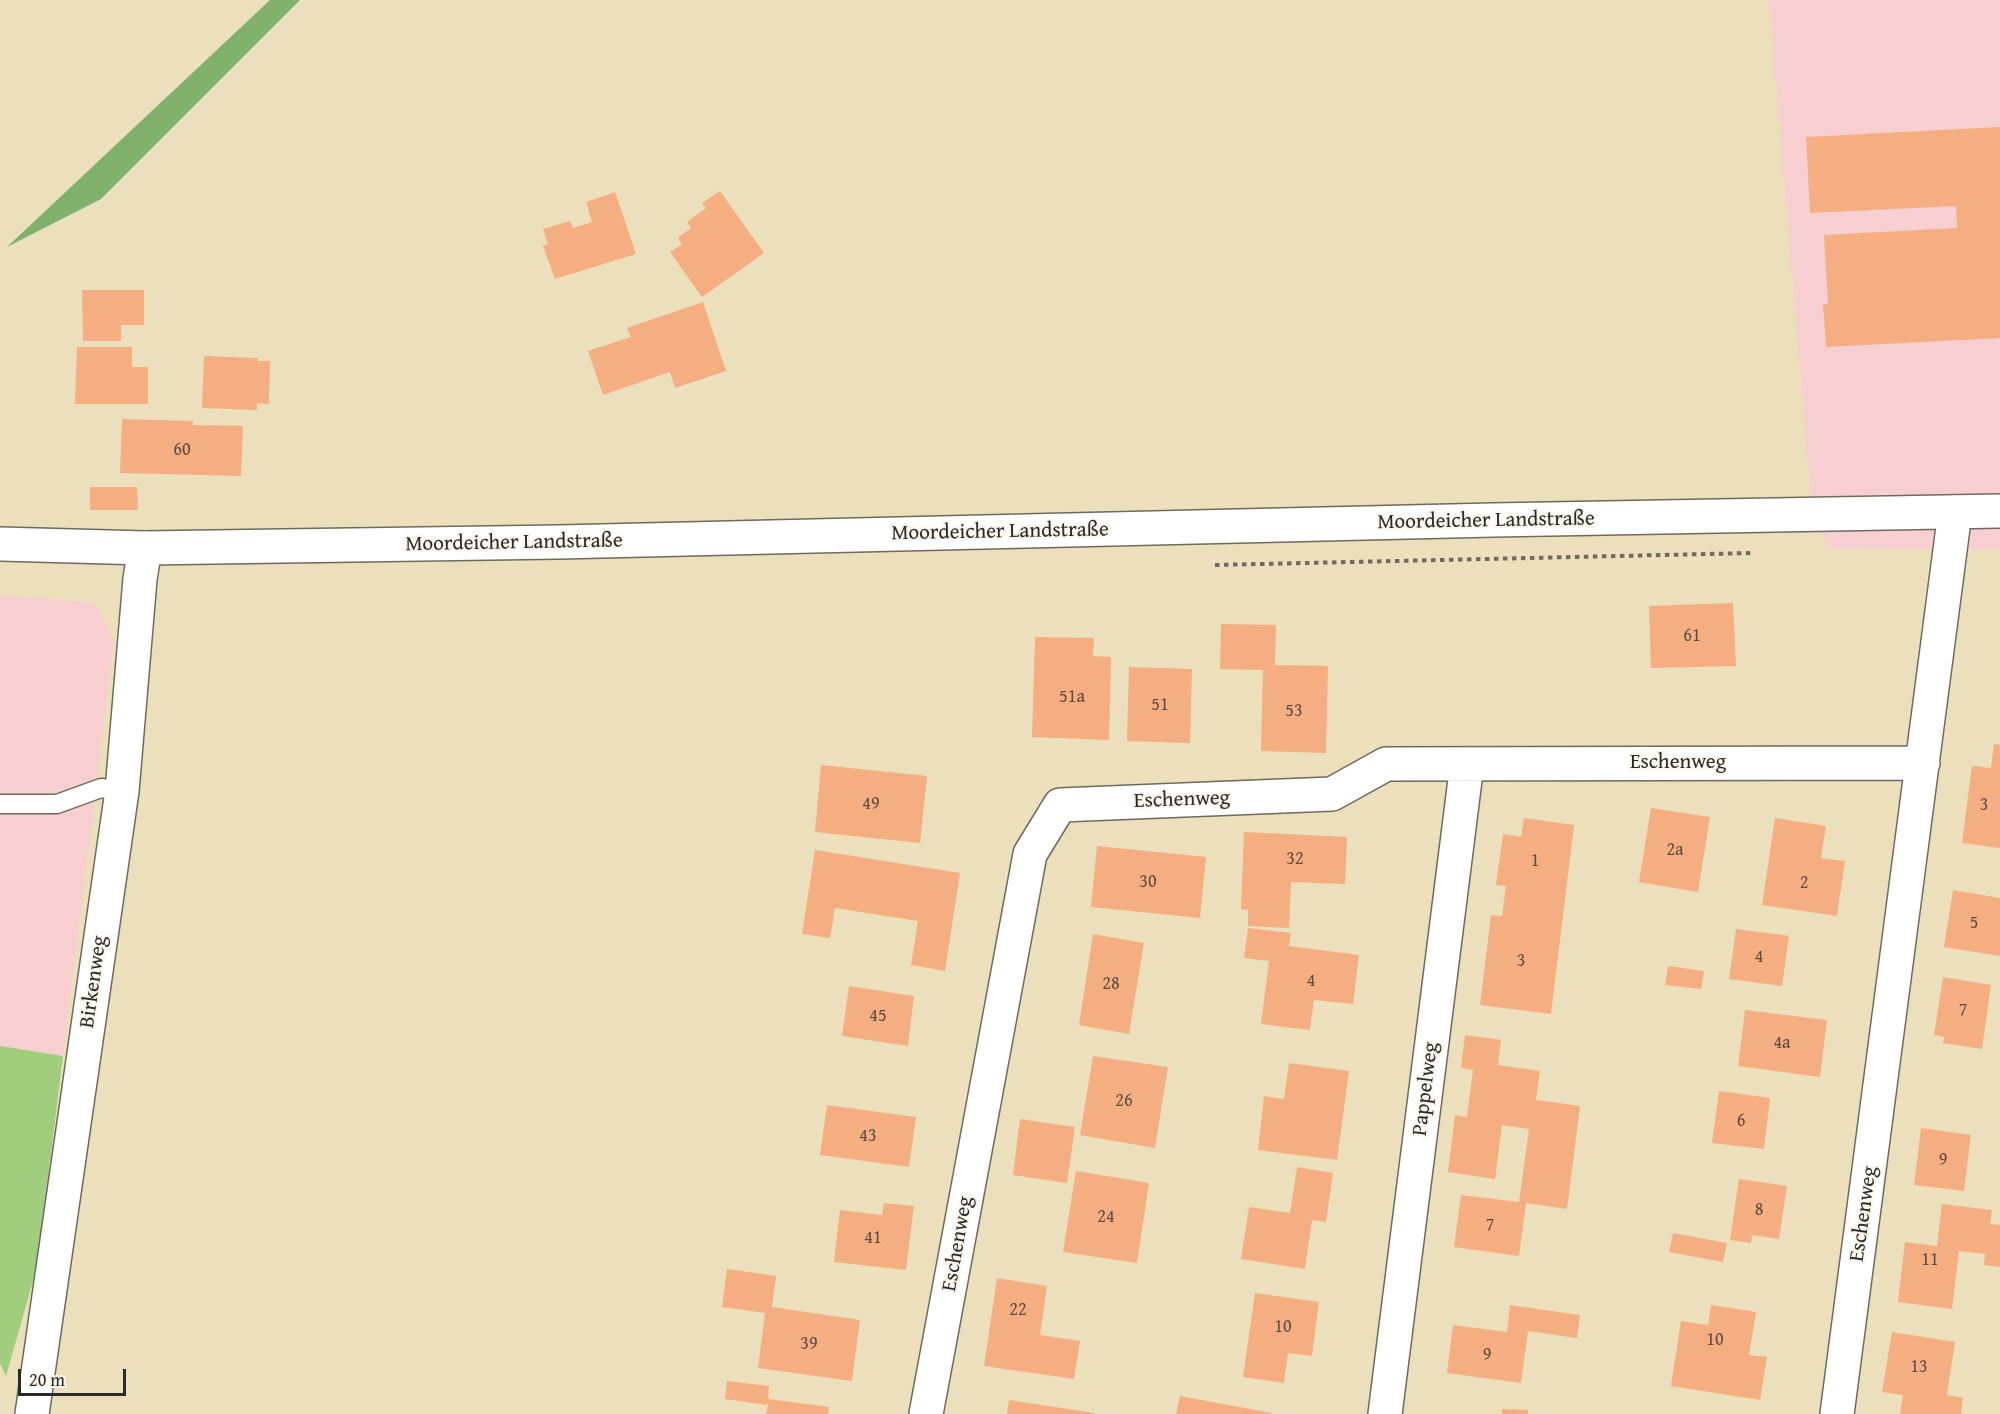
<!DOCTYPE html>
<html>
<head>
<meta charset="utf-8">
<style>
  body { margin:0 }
  #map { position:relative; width:2000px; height:1414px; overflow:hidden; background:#ebdfbc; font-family:"Gentium Book Plus",serif }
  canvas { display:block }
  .scale { position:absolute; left:18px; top:1369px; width:108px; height:27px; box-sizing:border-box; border:3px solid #2b2b2b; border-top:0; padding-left:8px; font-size:18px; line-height:21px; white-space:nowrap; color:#2b2b2b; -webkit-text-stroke:4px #fbf7ec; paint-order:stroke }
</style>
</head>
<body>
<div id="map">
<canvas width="2000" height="1414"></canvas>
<div class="scale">20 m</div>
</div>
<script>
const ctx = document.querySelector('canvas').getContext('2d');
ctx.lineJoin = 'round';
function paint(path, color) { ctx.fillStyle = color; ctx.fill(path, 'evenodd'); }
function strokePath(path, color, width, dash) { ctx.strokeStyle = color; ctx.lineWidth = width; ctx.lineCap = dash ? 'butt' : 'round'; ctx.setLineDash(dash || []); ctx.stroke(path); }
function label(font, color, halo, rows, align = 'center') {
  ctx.font = font + ' "Gentium Book Plus",serif'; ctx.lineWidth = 4.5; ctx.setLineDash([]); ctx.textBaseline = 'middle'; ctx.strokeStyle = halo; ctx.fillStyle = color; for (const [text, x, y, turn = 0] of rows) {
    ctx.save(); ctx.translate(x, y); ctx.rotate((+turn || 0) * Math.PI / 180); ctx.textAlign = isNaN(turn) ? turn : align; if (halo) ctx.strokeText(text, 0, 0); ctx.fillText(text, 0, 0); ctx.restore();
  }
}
paint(new Path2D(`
  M1769,0H2000V550L1828,548L1811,500Z
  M0,594L95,603L114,642L63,1056L0,1046Z`), '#f7cfd1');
paint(new Path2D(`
  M0,1046L63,1056L37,1267L6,1376L0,1363Z`), '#a0ce7c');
paint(new Path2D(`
  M270,0H300L101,199L7,247Z`), '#80b16c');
paint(new Path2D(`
  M2000,127V338L1826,347L1823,304H1828L1824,235L1957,228L1956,206L1810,213L1806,137Z
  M720,191L764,253L702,297L670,252L682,244L678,238L691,228L687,222L706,208L702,203Z
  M615,192L636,254L555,279L543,246L548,244L543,229L570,221L573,228L592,222L586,202Z
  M82,290H144V325H121V341H83Z
  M703,302L726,371L675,388L670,372L603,395L588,351L631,337L627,328Z
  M77,347H132V367H148V404H75Z
  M204,356L258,358V361H270L269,404L257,403V410L202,408Z
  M122,419L193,421V425L243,426L241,476L120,473Z
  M90,487H137L138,510H90Z
  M1733,603L1736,666L1651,668L1649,606Z
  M1221,624L1276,625L1275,665L1328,666L1326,753L1261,751L1263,670L1220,669Z
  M1035,637L1094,638L1093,656L1111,657L1109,740L1032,737Z
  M1129,667L1192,669L1190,743L1127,741Z
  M1994,744L2000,745V848L1962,843L1972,766L1991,768Z
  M821,765L927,776L920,843L815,832Z
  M1651,808L1710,817L1698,892L1639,882Z
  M1524,818L1574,825L1551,1014L1480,1005L1491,915L1502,916L1506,886L1496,885L1503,834L1521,837Z
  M1775,818L1826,826L1821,858L1845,861L1837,916L1762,905Z
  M1244,832L1347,837L1345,884L1291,882L1289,928L1248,926V910L1241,909Z
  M1097,846L1206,857L1200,918L1091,907Z
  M815,850L960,873L945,971L911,965L918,921L835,908L830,938L802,934Z
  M1953,890L2000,898V956L1944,947Z
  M1248,928L1291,933L1289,946L1359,955L1353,1004L1314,1000L1310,1030L1261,1024L1269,961L1244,958Z
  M1736,929L1789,936L1782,986L1729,979Z
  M1093,934L1144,943L1129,1034L1079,1025Z
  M1668,966L1704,971L1701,989L1665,985Z
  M1943,977L1991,985L1982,1049L1943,1043L1944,1037L1934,1035Z
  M849,986L914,996L908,1046L842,1036Z
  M1745,1010L1827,1020L1820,1077L1738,1066Z
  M1465,1035L1501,1040L1498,1065L1540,1071L1536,1100L1580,1106L1567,1209L1526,1203L1519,1256L1454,1247L1461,1195L1519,1202L1529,1129L1502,1125L1495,1179L1448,1172L1455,1115L1467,1117L1473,1070L1461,1068Z
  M1093,1056L1168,1067L1155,1148L1080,1135Z
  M1289,1063L1349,1071L1337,1160L1258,1150L1264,1096L1284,1099Z
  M1719,1091L1770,1098L1764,1149L1712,1143Z
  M827,1105L916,1117L909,1167L820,1155Z
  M1020,1119L1075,1127L1067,1183L1013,1175Z
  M1921,1128L1971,1135L1964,1191L1914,1185Z
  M1297,1167L1333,1173L1326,1222L1312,1220L1305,1269L1241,1259L1249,1207L1290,1213Z
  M1076,1171L1149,1183L1137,1263L1063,1252Z
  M1739,1179L1787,1186L1779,1239L1752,1235L1751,1243L1730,1240Z
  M884,1203L914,1206L906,1270L834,1262L840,1210L882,1215Z
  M1942,1204L1992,1210L1990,1224L2000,1225V1267L1984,1265L1985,1254L1959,1251L1952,1309L1898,1302L1905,1242L1937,1246Z
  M1673,1233L1727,1243L1723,1262L1669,1252Z
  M727,1269L776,1276L772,1307L860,1320L852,1381L758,1368L765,1313L722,1307Z
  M997,1278L1047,1286L1040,1335L1080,1341L1074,1379L984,1366Z
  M1255,1293L1319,1302L1312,1356L1288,1353L1284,1383L1243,1377Z
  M1510,1305L1580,1315L1577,1338L1528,1331L1521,1383L1447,1373L1453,1325L1507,1332Z
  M1711,1305L1756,1312L1749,1355L1767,1357L1760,1400L1671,1386L1681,1321L1708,1325Z
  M1892,1332L1955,1342L1947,1395L1963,1398L1961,1414H1900L1903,1395L1882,1392Z
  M727,1381L769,1386L768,1399L829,1407L828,1414H766L768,1405L725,1399Z
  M1180,1396L1272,1413L1271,1414H1176Z
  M1009,1400L1094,1413V1414H1007Z
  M1502,1409L1528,1410V1414H1502Z`), '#f4ae82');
const lane = new Path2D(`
  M0,804H57L101,788L122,791`);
const street = new Path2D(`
  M32,1414L122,791L140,579L145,548
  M926,1414L1030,854L1060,805L1332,794L1386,764L1923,763
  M1385,1414L1467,764
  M1837,1414L1955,512`);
const secondary = new Path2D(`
  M0,544L145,548L559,542L1493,520L2000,511`);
strokePath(lane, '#6e6a5e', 21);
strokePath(street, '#6e6a5e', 36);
strokePath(secondary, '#6e6a5e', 36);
strokePath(new Path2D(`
  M1215,565L1753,553`), '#6e6a5e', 4, [4.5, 4.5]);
strokePath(lane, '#fff', 18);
strokePath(street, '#fff', 33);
strokePath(secondary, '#fff', 33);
label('18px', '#5d4c41', null, [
  ["60",182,450],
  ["61",1692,636],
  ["51a",1072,697],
  ["51",1160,705],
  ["53",1294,711],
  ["49",871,804],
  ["3",1984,805],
  ["2a",1675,850],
  ["32",1295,859],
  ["1",1535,861],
  ["30",1148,882],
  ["2",1804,883],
  ["5",1974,923],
  ["4",1759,957],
  ["3",1521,961],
  ["4",1311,981],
  ["28",1111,984],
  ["7",1963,1010],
  ["45",878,1016],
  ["4a",1782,1043],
  ["26",1124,1101],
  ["6",1741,1121],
  ["43",868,1136],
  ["9",1943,1160],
  ["8",1759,1210],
  ["24",1106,1217],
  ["7",1490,1225],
  ["41",873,1238],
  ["11",1930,1260],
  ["22",1018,1310],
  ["10",1283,1327],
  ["10",1715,1340],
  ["39",809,1344],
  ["9",1487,1355],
  ["13",1919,1367]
]);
label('21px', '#2b2b2b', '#fbf7ec', [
  ["Moordeicher Landstraße",1486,521,-1],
  ["Moordeicher Landstraße",1000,532,-1],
  ["Moordeicher Landstraße",514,543,-1],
  ["Eschenweg",1678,763],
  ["Eschenweg",1182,800,-2],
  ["Birkenweg",94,982,-82],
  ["Pappelweg",1426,1089,-83],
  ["Eschenweg",1864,1214,-82],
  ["Eschenweg",958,1244,-80]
]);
</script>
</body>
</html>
